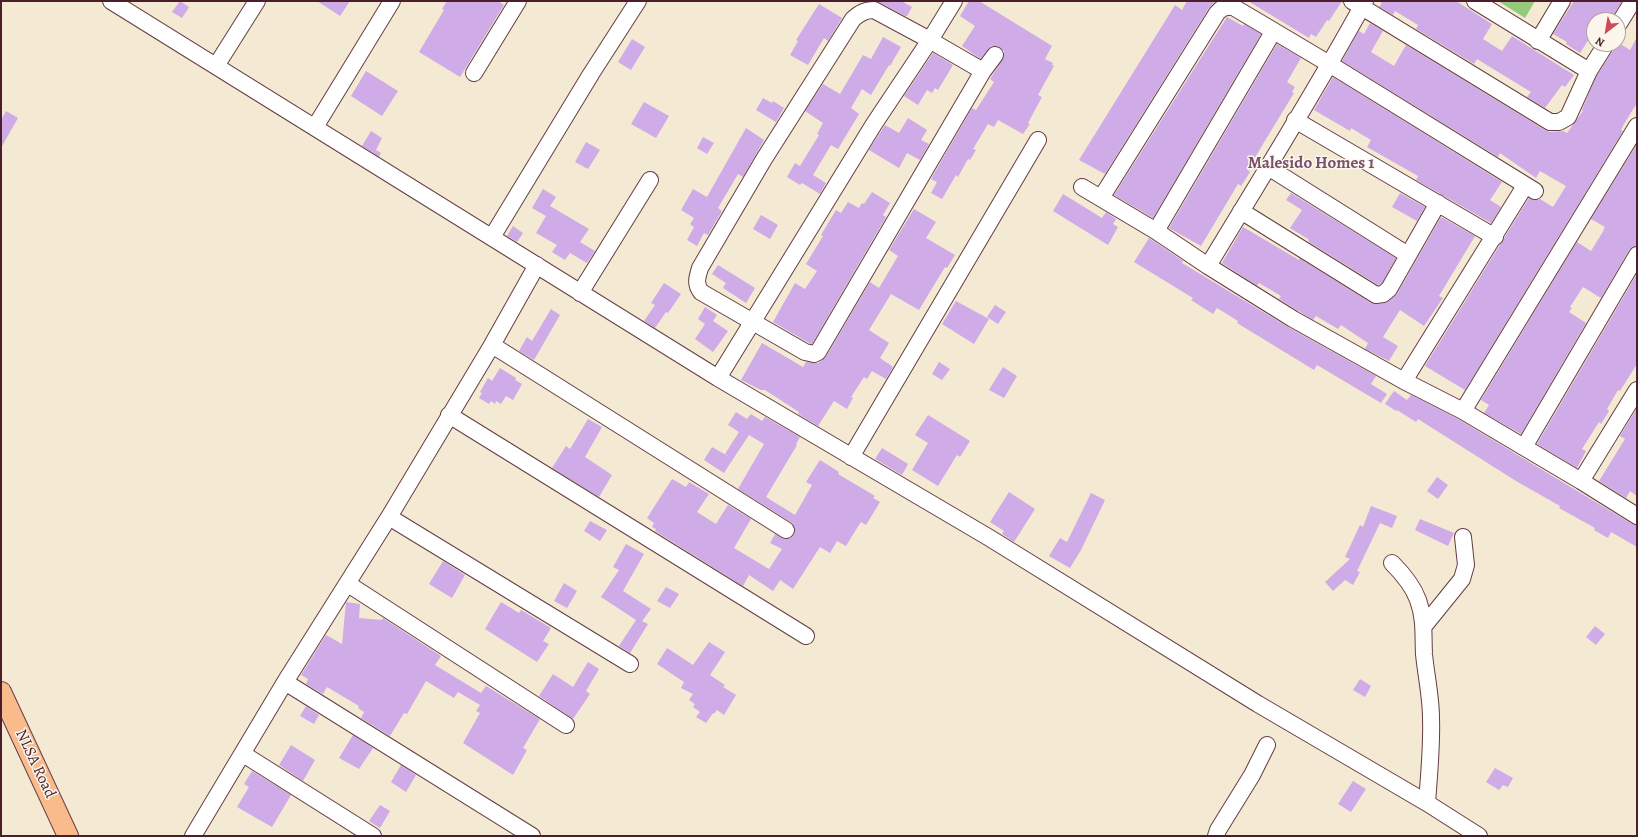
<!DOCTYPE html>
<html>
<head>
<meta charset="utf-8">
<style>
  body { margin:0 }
  #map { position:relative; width:1638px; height:837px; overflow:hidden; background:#f4e9d2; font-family:Alegreya,serif }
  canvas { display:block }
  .frame { position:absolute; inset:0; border:2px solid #4a1f2b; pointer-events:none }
  .north { position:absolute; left:1586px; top:12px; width:40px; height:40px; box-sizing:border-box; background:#fbf7ec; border:1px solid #b4a19f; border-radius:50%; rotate:211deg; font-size:11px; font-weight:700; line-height:16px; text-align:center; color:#4a1f2b }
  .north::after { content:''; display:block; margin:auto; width:14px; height:18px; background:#d1495b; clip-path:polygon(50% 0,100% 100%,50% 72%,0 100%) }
</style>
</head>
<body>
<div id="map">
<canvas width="1638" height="837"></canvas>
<div class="frame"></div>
<div class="north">N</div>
</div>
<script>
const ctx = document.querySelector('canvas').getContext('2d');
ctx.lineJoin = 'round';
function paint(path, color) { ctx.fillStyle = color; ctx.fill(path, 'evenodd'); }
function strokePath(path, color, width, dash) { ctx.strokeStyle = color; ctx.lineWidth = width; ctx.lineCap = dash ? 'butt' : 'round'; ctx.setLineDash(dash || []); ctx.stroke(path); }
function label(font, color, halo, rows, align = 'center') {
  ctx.font = font + ' Alegreya,serif'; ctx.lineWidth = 3; ctx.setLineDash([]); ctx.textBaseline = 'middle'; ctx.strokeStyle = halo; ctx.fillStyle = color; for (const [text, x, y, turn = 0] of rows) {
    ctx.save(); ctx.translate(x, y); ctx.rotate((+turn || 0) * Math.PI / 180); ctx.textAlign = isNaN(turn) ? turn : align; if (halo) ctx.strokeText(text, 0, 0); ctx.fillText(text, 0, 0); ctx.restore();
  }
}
paint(new Path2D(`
  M1498,1H1535L1525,18Z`), '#94ca7c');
paint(new Path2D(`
  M180,1L189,7L182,18L172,12Z
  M317,1H350L340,16Z
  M447,1H498L504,5L460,77L419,52L444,10L442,9Z
  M877,1H901L912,7L907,16H905Z
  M969,1H979L1052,46L1045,59L1053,63L1052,65L1054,66L1038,95L1042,97L1028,123L1030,124L1023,134L998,120L994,127L988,124L973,149L976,150L970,160L968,159L958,177L956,175L942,199L931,193L937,182L931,179L972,108L976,110L994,82L990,79L1004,57V51L997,46H992L988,49L980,59L962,46L975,26L960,16Z
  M1187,1H1215L1209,8L1105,174L1079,160L1175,5L1182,10Z
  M1248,1H1342L1329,21L1327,20L1316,37L1311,34L1309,38Z
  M1378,1H1456L1492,24L1483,39L1502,51L1512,36L1574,75L1565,87L1562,85L1545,108L1527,97L1531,92L1477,59L1474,64L1416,29L1418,25L1395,11L1393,15L1379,7L1382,3Z
  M1574,1H1622L1610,20H1594V31L1580,53L1566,44L1567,42L1553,34Z
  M819,4L842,18L828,41L824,38L808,65L790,55L798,41L796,40Z
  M1227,17L1243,26L1244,24L1261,34L1153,218L1114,195Z
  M1370,23L1383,31L1371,52L1394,66L1406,45L1545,130L1550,132L1563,131L1567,133L1583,111L1582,110L1596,77L1612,52L1619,43L1630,50L1637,37V103L1624,124L1621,130L1623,131L1465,390L1425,366L1529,198L1534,200L1540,199L1553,207L1566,186L1540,171L1536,178L1500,153L1498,157L1342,61L1359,31L1364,34Z
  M883,37L901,47L890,66L889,65L871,95L862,89L851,108L859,114L838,149L831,145L813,175L826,183L820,194L802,183L800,185L787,177L795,163L800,166L819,135L817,134L823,123L805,111L823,84L840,94L863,55L871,59Z
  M632,39L645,47L631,70L618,62Z
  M1277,44L1301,58L1287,82L1295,87L1292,92L1294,93L1260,149L1248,170L1250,172L1241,186L1238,184L1201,246L1169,228Z
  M933,53L953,65L938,90L935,88L932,93L927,90L918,105L904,96Z
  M366,71L398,91L382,116L351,96Z
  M1333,77L1502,182L1490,200L1501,207L1491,223L1416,180L1418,176L1367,147L1371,140L1351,128L1350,131L1314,110Z
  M763,98L772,103L773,101L784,108L776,122L756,110Z
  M644,102L669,116L656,138L631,124Z
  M6,111L18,118L1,148V120Z
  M908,118L927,130L921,140L929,144L920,160L907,153L899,168L869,150L885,125L899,133Z
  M746,128L764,140L743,177L738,174L718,208L722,211L708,235L704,233L697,246L687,240L694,227L690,224L694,218L681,210L693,189L707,197Z
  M371,131L382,138L376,150L381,153L379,157L362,146Z
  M703,137L714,143L707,154L697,148Z
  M586,142L600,150L588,169L575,162Z
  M1636,146L1637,147V246L1633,247L1629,250L1601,298L1583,287L1570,307L1572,308L1569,312L1586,323L1521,434L1484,413L1489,405L1481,400L1577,242L1591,251L1604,230H1603L1605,227L1591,219Z
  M543,189L556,197L550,206L589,229L580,242L595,251L587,263L570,253L565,260L552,252L557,245L536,233L546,216L532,208Z
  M872,192L890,203L883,215L886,217L812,344L809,343L773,322L795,283L805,289L817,271L806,264L823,236L821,235L836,210L841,213L848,202L859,208L862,203L864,204Z
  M1291,193L1396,258L1382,283L1378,285L1309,242L1308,239L1290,228L1302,210L1286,200Z
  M1400,193L1425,207L1417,221L1392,207Z
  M1063,194L1102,218L1106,212L1116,219L1113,224L1118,227L1108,245L1053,211Z
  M914,209L936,222L926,238L955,255L947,268L945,267L919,310L891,294L869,330L889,343L880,358L893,367L886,379L872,371L867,379L864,377L851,397L853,398L847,409L834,401L818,426L798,414L799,412L765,390H761L741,380L762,343L803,367L806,362L818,363L826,357L870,282L879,288L898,256L889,250Z
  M761,215L778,225L770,239L753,229Z
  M1441,217L1475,236L1439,296L1443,298L1424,326L1400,310L1383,337L1398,346L1389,361L1365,349L1368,343L1341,325L1338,329L1316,316L1313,320L1279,299L1281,296L1259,283L1257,286L1222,263L1243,227L1299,260V258L1371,303L1377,304L1384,303L1389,301L1397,294Z
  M513,226L523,233L517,242L507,236Z
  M1149,238L1183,261L1182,263L1288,327L1376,376L1371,384L1387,394L1381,403L1317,365L1314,370L1237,323L1238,321L1217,308L1213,314L1191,300L1193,298L1134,262Z
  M718,265L755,288L746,303L723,288L726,283L712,274Z
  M1637,274V364L1620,391L1618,390L1607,409L1609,411L1601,424L1599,422L1582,449L1586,451L1577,468L1537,444Z
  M664,283L681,294L668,313L666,312L655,328L644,321L655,305L651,303Z
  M956,301L989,319L974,344L942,324Z
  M995,305L1006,312L998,324L987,317Z
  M705,307L717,315L713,321L728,331L713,352L695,339L705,324L698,319Z
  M551,309L560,315L534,360L519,351L527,337L532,341Z
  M939,362L950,369L942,380L932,374Z
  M1003,367L1017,376L1004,398L989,390Z
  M500,368L516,378L515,380L522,384L513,400L506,396L501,404L496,401L495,404L491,401L489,404L479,398L482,393L480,392L488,378L492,381Z
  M1394,391L1407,400L1411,395L1458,419L1632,524L1637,525V547L1611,532L1608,538L1594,530L1595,528L1559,508L1560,506L1516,481L1418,419L1416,422L1397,410L1396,411L1385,404Z
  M1637,408V496L1630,491L1626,498L1599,481L1625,439L1620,436Z
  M736,412L747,419L751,414L762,421L765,417L800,437L796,444L797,445L766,497L795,515L812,485L806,482L820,460L839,472L838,474L875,496L873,498L880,502L866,525L861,522L857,528L846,546L837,541L830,553L820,547L793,589L780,580L773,591L749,575L743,586L655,531L656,529L652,527L654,523L647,518L672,479L686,487L689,482L709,494L697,512L716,524L728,505L751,519L734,548L769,569L782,549L770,543L775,534L786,539L794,535L795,530L794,525L791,522L738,489L764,444L749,435L733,459L725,454L739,432L728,425Z
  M928,415L970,441L960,457L957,455L938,486L912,470L928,443L915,435Z
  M588,419L602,427L585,457L612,475L599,497L552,468L566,446L570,449Z
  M712,447L733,459L724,473L704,460Z
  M882,448L908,464L902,475L875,459Z
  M1437,477L1448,485L1438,499L1427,491Z
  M1009,492L1035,509L1014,542L1002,534L1004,531L990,522Z
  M1091,493L1105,500L1081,550L1070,568L1049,556L1060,538L1067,542Z
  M1371,506L1397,516L1392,528L1380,523L1357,571L1360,572L1353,585L1345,580L1333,591L1325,582L1350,559L1345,557L1360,525L1363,527Z
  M1420,519L1454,533L1448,546L1415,530Z
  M590,521L607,530L600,541L584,531Z
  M626,544L644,554L623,591L651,609L642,621L648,624L630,653L619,646L636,620L601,597L619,570L613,567Z
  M443,561L465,575L452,598L429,584Z
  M564,583L577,591L567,608L554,601Z
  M666,587L679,594L670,608L657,601Z
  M346,602L360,604L359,618L382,620L383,618L441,656L435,665L481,693L486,686L540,719L523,748L527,750L513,775L463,743L480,713L476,711L480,705L458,692L454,698L426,681L407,714L404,713L390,736L361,718L364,712L358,708L359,706L327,687L323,694L306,684L308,679L301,675L326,635L342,644Z
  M501,602L519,613L521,610L551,628L543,641L549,644L537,662L485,629Z
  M1595,626L1605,634L1596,645L1586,637Z
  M709,642L725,652L710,675L725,685L723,687L736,695L724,715L717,710L714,714L713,713L706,723L696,717L700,712L693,707L695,704L689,700L693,694L681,688L684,682L657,664L667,648L693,665Z
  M588,662L599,669L586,691L590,694L573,719L539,696L553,674L573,687Z
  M1360,679L1371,686L1365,697L1353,690Z
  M306,706L319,715L314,724L300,716Z
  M353,735L373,748L359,769L339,758Z
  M291,745L315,760L303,781L279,765Z
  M401,765L416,775L406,792L391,782Z
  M1495,768L1513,778L1508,787L1503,785L1499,790L1486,782Z
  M252,771L291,795L272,827L237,807L249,787L244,784Z
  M1353,781L1366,789L1351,812L1338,804Z
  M380,805L390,811L380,828L369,821Z`), '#cfabe8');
const minor = new Path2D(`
  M111,1L718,378L988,537L1258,704L1427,803L1479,836
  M1352,1L1550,122H1559L1568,117L1589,71L1606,44
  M1475,1L1589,71
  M1618,25L1633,1
  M1538,41L1562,1
  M216,66L257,1
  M983,71L926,38L874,10C865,10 860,13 853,19L764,159L700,268C697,278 695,284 701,292L805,352L814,354L818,352L983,71L995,55
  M474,73L518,1
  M1295,120L1495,237
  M315,127L392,1
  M1268,167L1408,255
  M1082,187L1156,231L1208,266L1293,319L1404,381L1463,411L1581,481L1637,516
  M1101,198L1217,13C1222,7 1228,5 1235,8L1331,65L1535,191
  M1241,211L1376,295L1383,294L1389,289L1438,203
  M1156,231L1273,32
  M492,237L591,74L638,1
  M1208,266C1261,178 1316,91 1365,1
  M580,293L650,180
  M492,345L786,530
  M718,378L874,124L930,40L954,1
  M1404,381L1525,186
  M1463,411L1637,126
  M449,415L806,636
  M1524,447L1637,255
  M851,457L1038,140
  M1581,481L1637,390
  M389,517L630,664
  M1392,563C1402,573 1413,586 1418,600C1425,619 1423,635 1424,654C1426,675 1431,697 1431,718C1432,746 1429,775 1427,803
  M348,584L566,725
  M1424,626L1462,579L1466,565L1463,537
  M285,682L532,836
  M243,754L373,836
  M193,836L285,682L389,517L492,345L537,265
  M1216,836L1218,830L1252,775L1267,745`);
const major = new Path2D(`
  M1,692L68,836`);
strokePath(minor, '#643d44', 18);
strokePath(major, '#643d44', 22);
strokePath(minor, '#fff', 16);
strokePath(major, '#fabb8c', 20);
label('16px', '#4a1f2b', '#fbf7ec', [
  ["NLSA Road",35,764,65]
]);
label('bold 17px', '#79506d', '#fbf7ec', [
  ["Malesido Homes 1",1311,164]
]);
</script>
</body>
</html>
